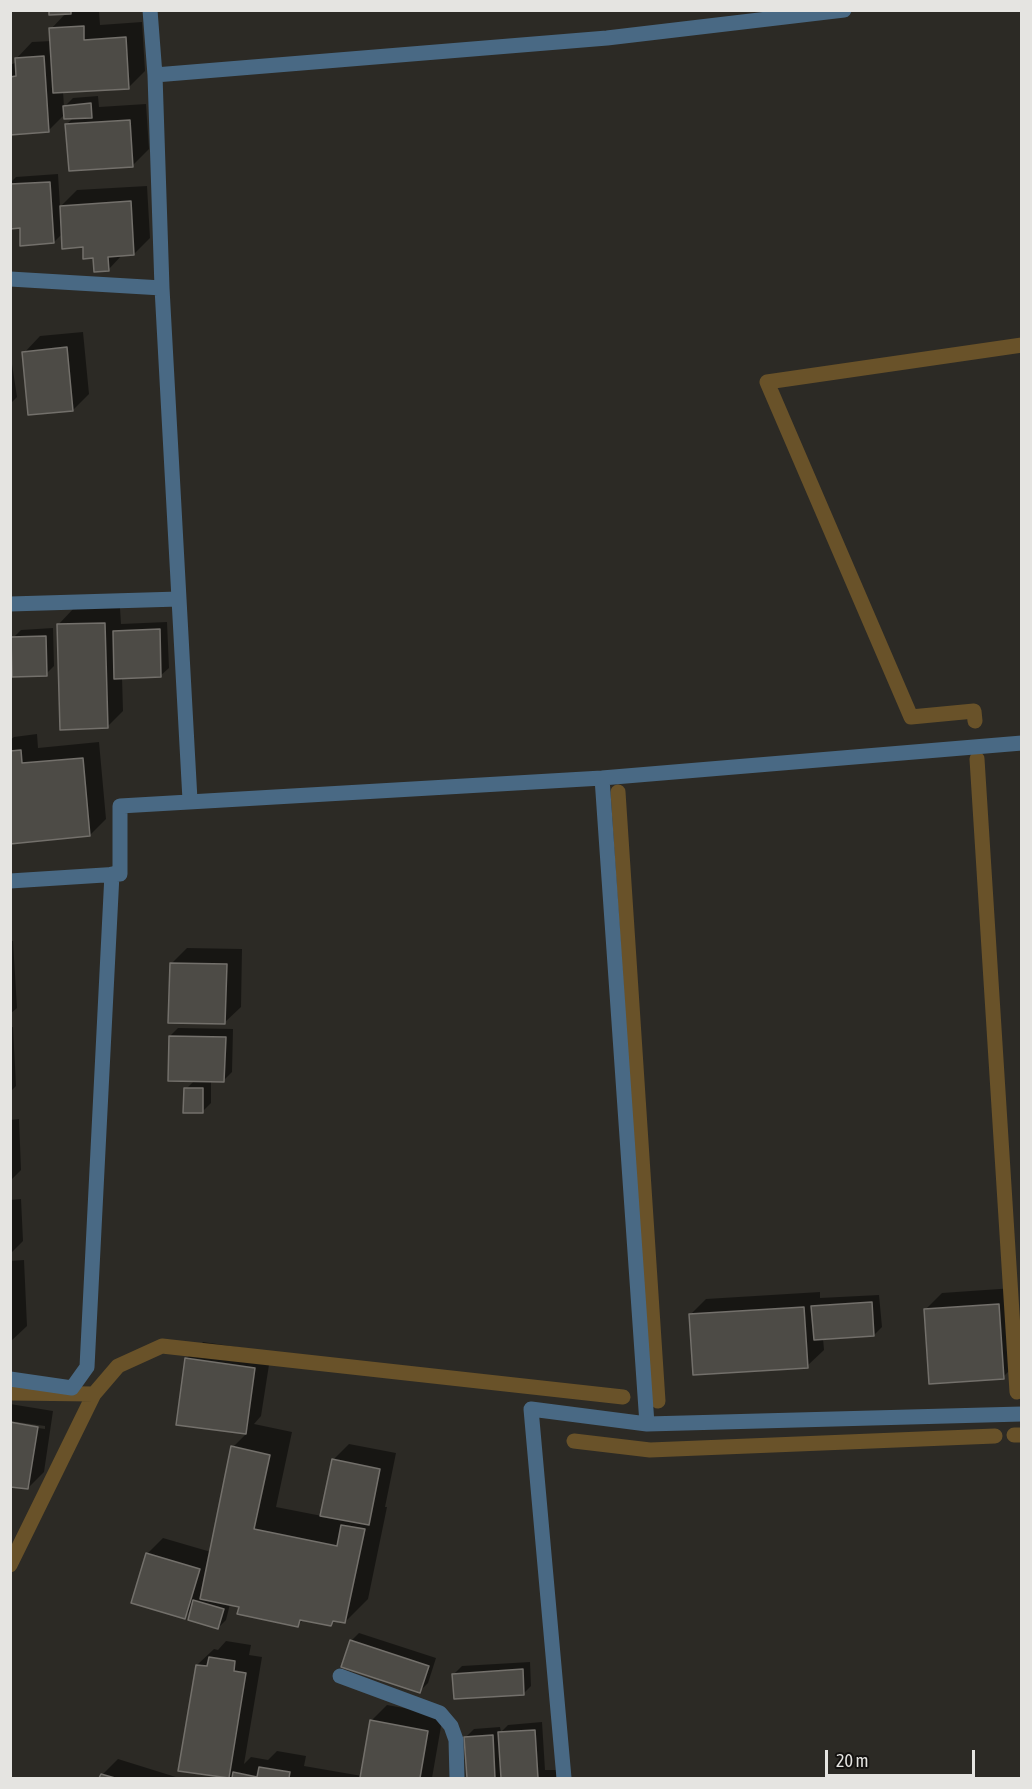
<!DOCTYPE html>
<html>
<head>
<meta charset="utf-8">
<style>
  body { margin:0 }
  #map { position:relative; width:1032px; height:1789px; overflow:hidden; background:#2c2a25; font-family:"Asap Condensed",sans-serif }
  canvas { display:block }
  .frame { position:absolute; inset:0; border:12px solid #e5e4e1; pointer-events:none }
  .scale { position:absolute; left:825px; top:1750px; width:150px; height:27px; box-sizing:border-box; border:3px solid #e5e4e1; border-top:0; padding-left:8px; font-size:18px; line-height:21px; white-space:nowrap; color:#e5e4e1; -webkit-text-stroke:4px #141210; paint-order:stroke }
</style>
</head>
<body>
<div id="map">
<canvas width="1032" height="1789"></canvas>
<div class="frame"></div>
<div class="scale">20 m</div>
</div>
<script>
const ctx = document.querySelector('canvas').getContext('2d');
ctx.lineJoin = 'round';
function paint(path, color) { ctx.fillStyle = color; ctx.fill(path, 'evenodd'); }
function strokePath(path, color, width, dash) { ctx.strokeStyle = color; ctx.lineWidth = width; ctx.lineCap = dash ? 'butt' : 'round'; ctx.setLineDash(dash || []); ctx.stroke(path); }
paint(new Path2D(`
  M51,10H72L70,12L99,11L100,25L142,22L145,71L129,87L63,91L64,107L73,98L98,96L99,107L146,104L149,149L133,165L67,124L74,117L65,114L48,131L10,134V65L17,62L16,59L32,42L52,41L51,29L67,12Z
  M58,174L60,207L77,190L147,186L150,238L134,254H123L108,270L84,246L63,233L54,242L21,226L11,227L10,183L16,177Z
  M83,332L89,394L73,410L24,353L40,336Z
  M10,351L17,397L10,404Z
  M74,608H120L121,624L167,622L169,668L160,676L122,677L123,711L107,727L58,625Z
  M53,628L54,666L46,674L13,638L21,630Z
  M37,734L38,748L99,742L106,819L90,835L10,842V740L14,737Z
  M10,941H13L17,1008L10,1014Z
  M187,948L242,949L241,1007L224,1023L171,964Z
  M13,1027L16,1086L10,1092V1028Z
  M178,1028L233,1029L232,1072L224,1080H211V1103L203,1111L186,1089L195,1080L170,1036Z
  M19,1119L21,1170L10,1181V1120Z
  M21,1199L23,1241L10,1254V1200Z
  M24,1260L27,1326L10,1342V1261Z
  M1014,1288L1019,1361L1003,1377L926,1309L942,1293Z
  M820,1292V1298L879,1295L882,1327L874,1335L823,1338L824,1350L807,1366L690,1315L706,1299Z
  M203,1342L271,1352L261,1416L254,1424L292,1432L276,1507L322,1516L333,1460L349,1444L396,1453L385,1507H387L368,1599L345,1622L336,1620L331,1625L304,1619L298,1625L230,1604L226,1620L218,1628L192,1609L184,1617L147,1554L163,1538L211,1552L233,1447L247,1433L178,1424L187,1358Z
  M10,1404L53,1411L44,1472L28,1488L10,1424L45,1429V1426L10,1421Z
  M359,1633L436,1658L428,1683L420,1691L351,1641Z
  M226,1641L251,1645L249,1655L262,1657L244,1764L251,1757L268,1760L277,1751L306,1756L304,1766L362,1776L371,1721L387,1705L443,1715L432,1778H217L220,1776L197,1665L214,1649L218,1650Z
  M530,1662L531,1686L523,1694L454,1674L462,1666Z
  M542,1722L545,1770H556V1778H469L466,1737L474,1729L500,1727L501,1732L508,1725Z
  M118,1759L179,1778H101L102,1775Z`), '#0007');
strokePath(new Path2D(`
  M975,721L974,711L911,717L767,382L1022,345
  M977,759L1017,1392
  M618,792L658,1401
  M10,1393L94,1394L118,1366L162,1346L623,1397
  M1014,1435H1022
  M574,1441L650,1450L995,1436
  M10,1565L94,1394`), '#695229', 15);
const building = new Path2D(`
  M49,10H71V14L49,15Z
  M84,26V40L126,37L129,89L53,93L49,28Z
  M44,56L49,132L10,135V77L16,76L15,58Z
  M91,103L92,118L64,119L63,106Z
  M130,120L133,167L69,171L65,124Z
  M50,182L54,243L20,246V228L10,229V184Z
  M131,201L134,255L108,257L109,271L94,272L93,258L83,259V247L62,249L60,206Z
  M67,347L73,411L28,415L22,352Z
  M105,623L108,728L60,730L57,624Z
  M160,629L161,677L114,679L113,631Z
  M46,636L47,676L12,677L11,637Z
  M21,750L22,763L83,758L90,836L10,844V751Z
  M170,963L227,964L225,1024L168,1023Z
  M169,1036L226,1037L224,1082L168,1081Z
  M184,1088H203V1113H183Z
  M872,1302L874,1336L814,1340L811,1306Z
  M999,1304L1004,1379L929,1384L924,1309Z
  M804,1307L808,1368L693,1375L689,1314Z
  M185,1358L255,1368L246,1434L176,1425Z
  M10,1422L38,1427L28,1489L10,1487Z
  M231,1446L270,1455L254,1529L337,1546L341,1525L365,1529L345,1623L333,1621L331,1626L300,1620L298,1627L237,1614L239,1607L200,1599Z
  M332,1459L380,1469L369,1525L320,1516Z
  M146,1553L200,1569L185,1619L131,1603Z
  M193,1600L224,1609L218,1629L188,1620Z
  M350,1640L429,1666L420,1693L341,1667Z
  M209,1657L235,1661L234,1671L246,1673L229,1778L178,1771L196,1665L207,1666Z
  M523,1669L524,1695L454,1699L452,1674Z
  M370,1720L428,1731L420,1778H360Z
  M535,1730L538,1778H501L498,1732Z
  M493,1735L495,1778H467L464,1737Z
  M259,1767L290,1772L289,1778H232L233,1772L257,1777Z
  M101,1774L115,1778H99Z`);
paint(building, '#4d4b46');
strokePath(building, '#73706b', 1.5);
strokePath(new Path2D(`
  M340,1676L440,1713L451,1726L456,1740L457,1778`), '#496984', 15);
strokePath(new Path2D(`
  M150,10L155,75L162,288L190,800
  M155,75L607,38L844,10
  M10,279L162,288
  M10,604L179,599
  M602,778L647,1424
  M10,881L120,874V806L602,778L1022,743
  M10,1379L72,1388L87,1367L112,874
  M564,1778L531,1409L647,1424L1022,1414`), '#496984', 15);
</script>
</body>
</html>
